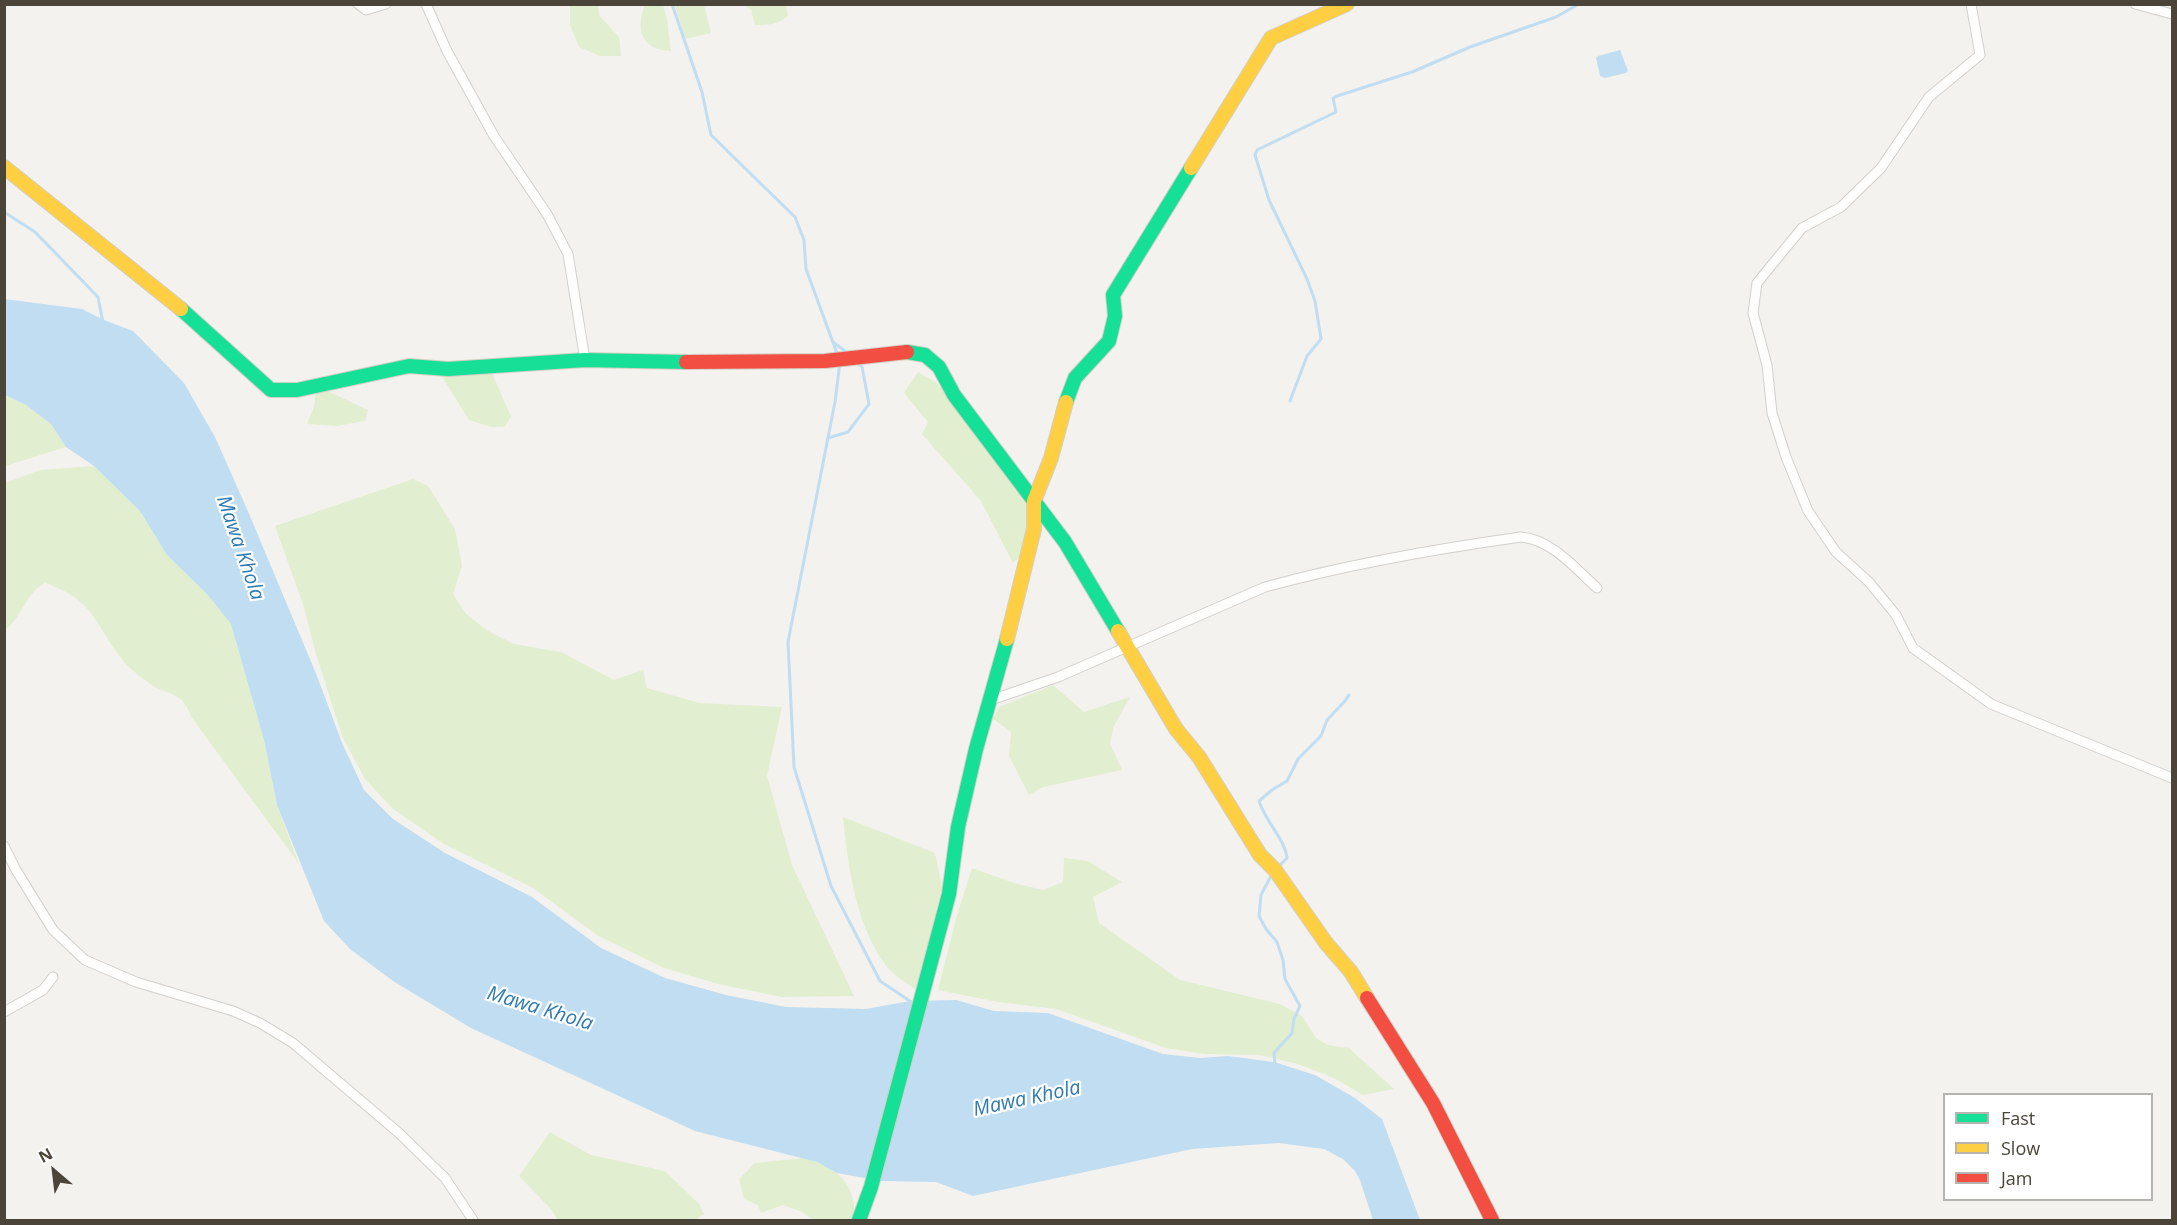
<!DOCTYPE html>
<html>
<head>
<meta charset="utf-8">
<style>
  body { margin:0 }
  #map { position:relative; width:2177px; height:1225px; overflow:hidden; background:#f4f2ee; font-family:"Open Sans",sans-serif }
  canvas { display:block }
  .frame { position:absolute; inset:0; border:6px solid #4b4439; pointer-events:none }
  .legend { position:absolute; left:1943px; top:1093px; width:210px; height:108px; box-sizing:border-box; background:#fff; border:2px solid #b7b4b0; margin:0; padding:8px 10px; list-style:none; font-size:18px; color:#4b4439 }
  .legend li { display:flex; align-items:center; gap:12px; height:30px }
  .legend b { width:30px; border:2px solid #b7b4b0 }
  .north { position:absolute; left:24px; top:1141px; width:60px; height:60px; -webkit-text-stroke:4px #fff; paint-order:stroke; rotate:332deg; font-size:16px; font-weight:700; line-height:24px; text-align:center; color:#4b4439 }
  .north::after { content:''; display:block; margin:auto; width:21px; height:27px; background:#4b4439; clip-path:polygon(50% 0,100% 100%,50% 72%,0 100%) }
</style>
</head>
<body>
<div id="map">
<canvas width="2177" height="1225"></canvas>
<div class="frame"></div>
<ul class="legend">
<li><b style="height:8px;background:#16e098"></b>Fast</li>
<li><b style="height:8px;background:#ffcf43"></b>Slow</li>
<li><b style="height:8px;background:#f24e42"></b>Jam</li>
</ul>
<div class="north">N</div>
</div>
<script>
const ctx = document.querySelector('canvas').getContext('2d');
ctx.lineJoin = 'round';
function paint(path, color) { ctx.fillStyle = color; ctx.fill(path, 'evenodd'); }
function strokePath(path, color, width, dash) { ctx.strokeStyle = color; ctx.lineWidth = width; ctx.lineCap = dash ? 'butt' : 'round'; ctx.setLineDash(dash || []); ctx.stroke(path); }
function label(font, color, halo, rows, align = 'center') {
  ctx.font = font + ' "Open Sans",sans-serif'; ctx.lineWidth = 4.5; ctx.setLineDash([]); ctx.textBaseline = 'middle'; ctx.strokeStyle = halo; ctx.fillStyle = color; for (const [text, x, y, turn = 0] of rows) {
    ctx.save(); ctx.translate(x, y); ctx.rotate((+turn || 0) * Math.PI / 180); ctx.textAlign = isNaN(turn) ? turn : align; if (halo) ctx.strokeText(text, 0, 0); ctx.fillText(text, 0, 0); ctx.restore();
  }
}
paint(new Path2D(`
  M570,5H598L599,15L619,37L621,56H600L579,47L570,25Z
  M645,5H663L667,19L671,51C641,50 635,29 645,5Z
  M675,5H704L711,33L685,39Z
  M745,5H786L788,16C776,25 769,25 755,25L751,10Z
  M489,366L511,417L504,427H491L469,420L441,375Z
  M918,372L937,383L1031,510L1024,553L1013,563L981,501L922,434L928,422L904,393Z
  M317,386L368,410L365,421L336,426L307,424L314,407Z
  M4,395L26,405L51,424L66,447L5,466Z
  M94,466L140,511L167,555L207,594L231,624L264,740L277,805L299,864L192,718C181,687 166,698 145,680C136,673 127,667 121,658C93,621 94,600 45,583C26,592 22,618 5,630V483L40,470Z
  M413,479L428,486L455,529L462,566L453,594L466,614L488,631L514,644L561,652L614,680L643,670L647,688L699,703L782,707L767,776L792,865L854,996L782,997L718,984L664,968L597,935L533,888L444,844L393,809L365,779L342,736L316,654L303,604L275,526Z
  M1053,685L1084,712L1130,697L1114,726L1110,743L1122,770L1043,787L1029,795L1009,756L1011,732L993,719L999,707Z
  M843,817L935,853L942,887L916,990C906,982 891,974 884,963C855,921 848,866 843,817Z
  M1064,858L1088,861L1122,882L1093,897L1099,923L1180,980L1280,1004L1302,1016L1316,1038L1328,1045L1349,1048L1394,1089L1363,1095L1334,1078L1298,1064L1260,1055L1204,1054L1166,1048L1056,1009L998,1002L938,990L957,915L972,868L1014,883L1043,890L1063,882Z
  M550,1132L591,1155L665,1171L699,1204L704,1214L695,1220H558L551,1209L519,1176Z
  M803,1158C822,1163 844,1172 851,1193C854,1200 854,1209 855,1217L853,1220H814L800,1211L783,1205L761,1213L758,1205L744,1199L739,1179L755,1163Z`), '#e1eecf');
paint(new Path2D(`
  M1620,50L1628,71L1626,73L1605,78L1600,76L1596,58L1598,56Z
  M4,299L82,309L104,320L133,331L184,383L215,437L247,509L317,676L342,743L364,790L393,819L445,853L532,897L601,948L665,978L726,995L786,1007L866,1009L910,1001L956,1000L994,1011L1048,1013L1163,1054L1200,1058L1228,1056L1274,1062L1315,1075L1355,1098L1382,1119L1420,1220H1373L1360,1180L1355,1171L1343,1159L1324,1149L1279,1143L1192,1149L973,1196L936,1182L881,1181L837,1173L817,1162L695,1131L471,1028L393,981L350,949L324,921L277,805L264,740L231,624L207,594L167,555L140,511L94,466L66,447L51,424L26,405L5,395Z`), '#c0ddf1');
strokePath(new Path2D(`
  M672,4L702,92L711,135L795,217L804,240L806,269L838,356
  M4,212L35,232L98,297L103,323
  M833,342L849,354
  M840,362L835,402L788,642L794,767L831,886L880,981L913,1003
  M1290,401L1307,356L1321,339L1315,301L1307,279L1269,200L1255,155L1257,150L1336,112L1333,98L1337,96L1412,72L1470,47L1556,17L1579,4
  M828,438L848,432L869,404L862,367L856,361
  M1278,867L1287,858C1285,839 1265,821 1259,801L1272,790L1287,781L1298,759L1321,736L1327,720L1345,701L1349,695
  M1272,874L1261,895L1259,916L1266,929L1277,942L1283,960L1285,979L1300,1006L1294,1019L1292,1033L1274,1053L1275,1065`), '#c0ddf1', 3);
const street = new Path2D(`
  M358,4L366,10L386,4
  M426,4L447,51L494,136L547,214L568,254L585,360
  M1971,4L1980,55L1929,97L1881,168L1841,207L1802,228L1757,283L1753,313L1767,365L1772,413L1786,457L1808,511L1836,552L1869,582L1896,615L1913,648L1991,704L2172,778
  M2135,4L2172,14
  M991,700L1058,677L1265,587C1349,564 1435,549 1521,537C1551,539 1576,569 1597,588
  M4,846L16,870L53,930L85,960L136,982L233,1011L260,1023L293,1043L400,1134L445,1178L473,1220
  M4,1012L43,990L53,977`);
const fast = new Path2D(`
  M181,309L271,390H297L409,366L448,369L585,360L686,362
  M907,352L925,355L939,367L954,395L1065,542L1118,631
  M1066,402L1075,378L1109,341L1115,316L1113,295L1191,168
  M859,1220L871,1187L949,894L958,827L976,749L1007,639`);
const slow = new Path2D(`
  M4,167L181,309
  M1191,168L1271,38L1347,4
  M1118,631L1176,729L1199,757L1260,855L1275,870L1326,943L1351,972L1367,998
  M1007,639L1034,529V501L1051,458L1066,402`);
const jam = new Path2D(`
  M686,362L825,361L907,352
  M1367,998L1433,1103L1492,1220`);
strokePath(street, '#d2d0cb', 11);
strokePath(fast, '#d3cfc5', 16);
strokePath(slow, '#d3cfc5', 16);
strokePath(jam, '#d3cfc5', 16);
strokePath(street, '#fdfdfc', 9);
strokePath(fast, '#16e098', 14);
strokePath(slow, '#ffcf43', 14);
strokePath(jam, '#f24e42', 14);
label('italic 20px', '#2e7ab2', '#fff', [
  ["Mawa Khola",240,548,71],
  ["Mawa Khola",540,1009,17],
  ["Mawa Khola",1027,1099,-12]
]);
</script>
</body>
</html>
